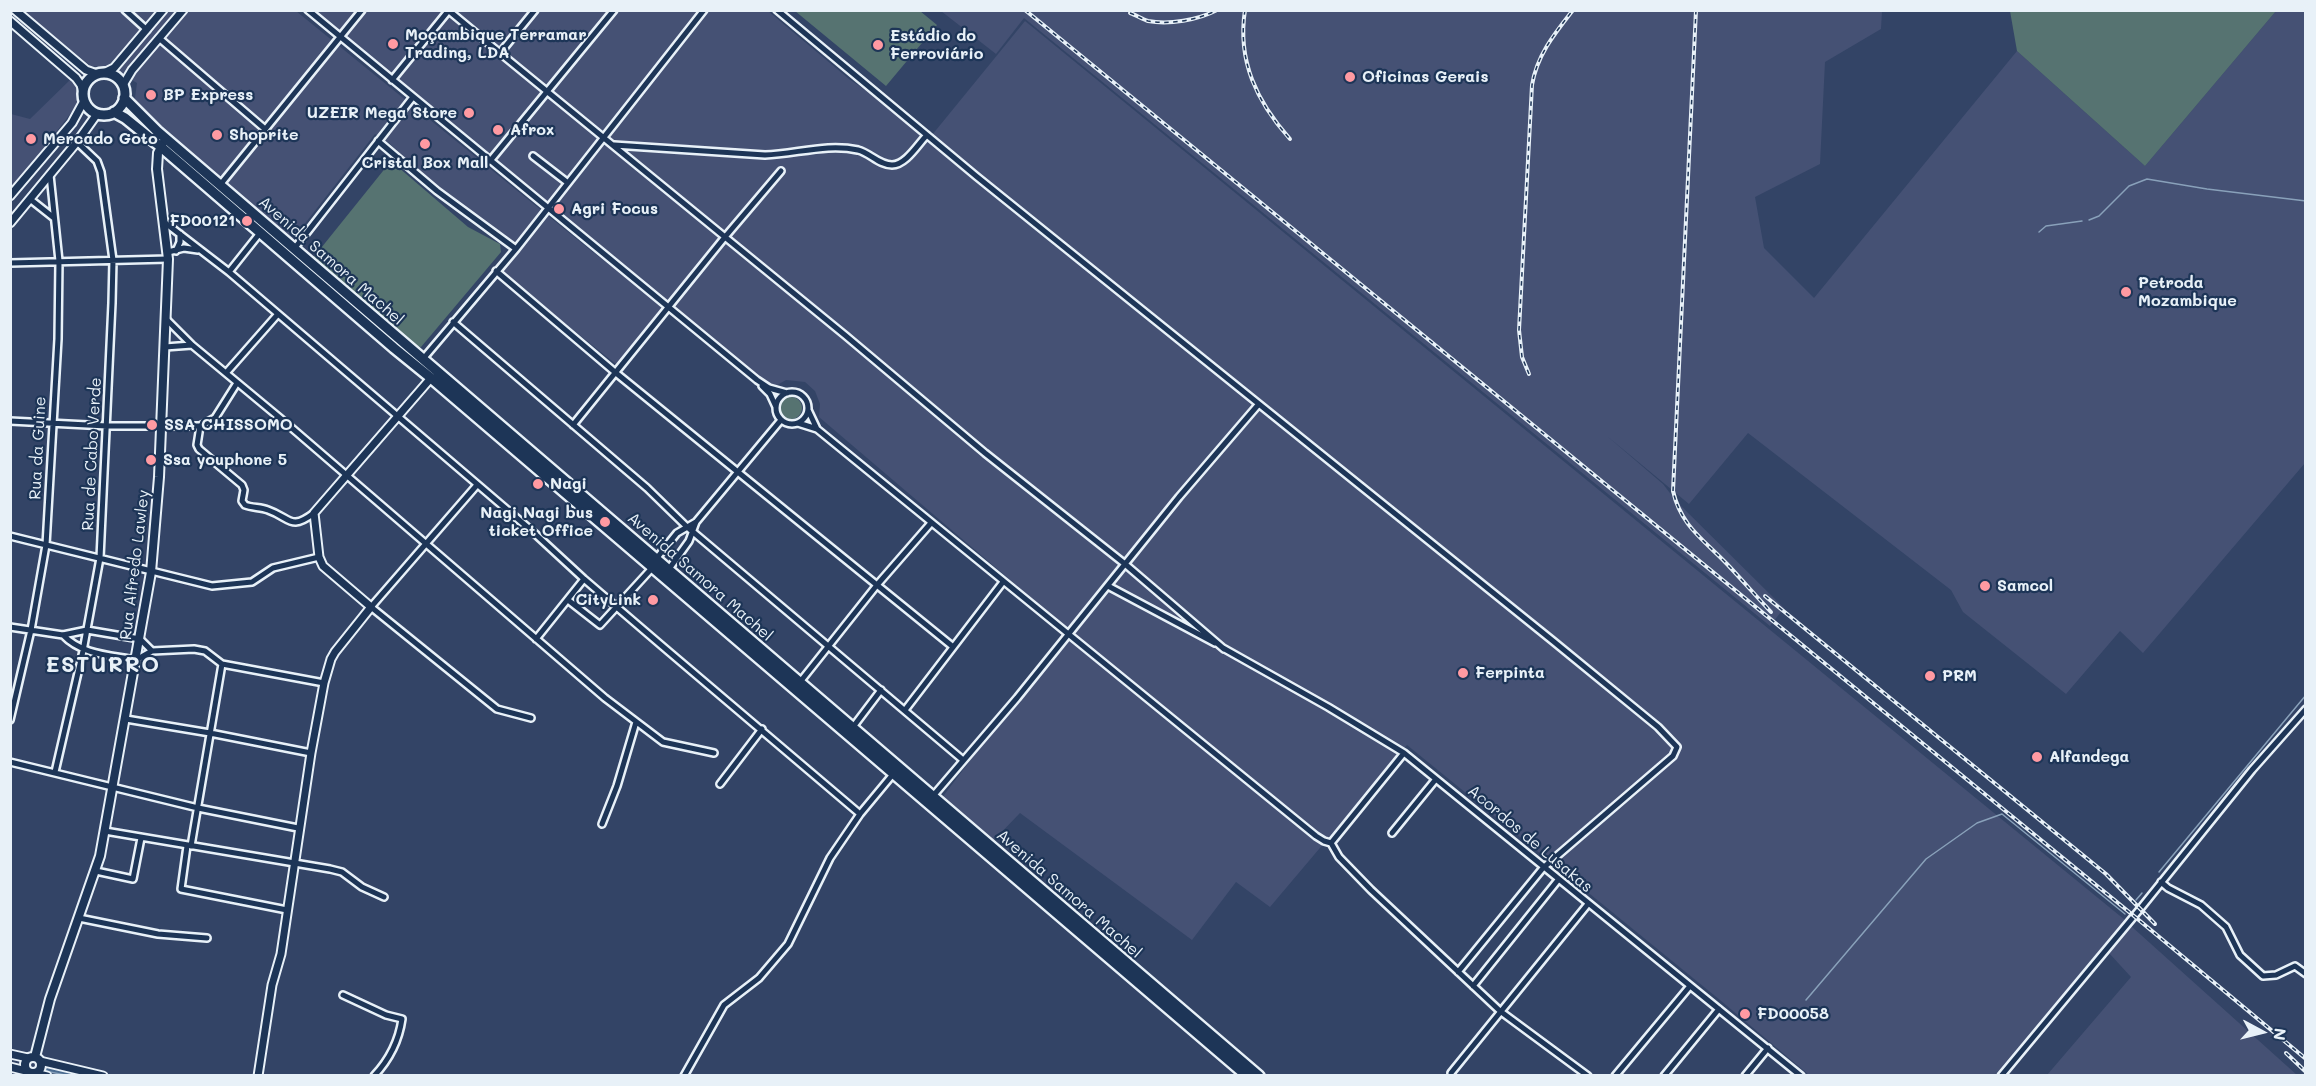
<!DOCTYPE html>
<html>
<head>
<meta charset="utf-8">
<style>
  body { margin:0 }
  #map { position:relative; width:2316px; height:1086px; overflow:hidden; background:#346; font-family:Mali,sans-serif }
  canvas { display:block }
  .frame { position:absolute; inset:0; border:12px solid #e8f1f8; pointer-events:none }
  .north { position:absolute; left:2232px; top:1002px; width:60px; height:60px; -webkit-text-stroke:4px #1d3557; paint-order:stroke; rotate:97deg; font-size:16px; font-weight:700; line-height:24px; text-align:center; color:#e8f1f8 }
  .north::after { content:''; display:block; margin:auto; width:21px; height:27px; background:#e8f1f8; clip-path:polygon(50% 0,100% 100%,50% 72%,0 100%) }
</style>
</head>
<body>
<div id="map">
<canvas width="2316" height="1086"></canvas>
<div class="frame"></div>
<div class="north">N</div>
</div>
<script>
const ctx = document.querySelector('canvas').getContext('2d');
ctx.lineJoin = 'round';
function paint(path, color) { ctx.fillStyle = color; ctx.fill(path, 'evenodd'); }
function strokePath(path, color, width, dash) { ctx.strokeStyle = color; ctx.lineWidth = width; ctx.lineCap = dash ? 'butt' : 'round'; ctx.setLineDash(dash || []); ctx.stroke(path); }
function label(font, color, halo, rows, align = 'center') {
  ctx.font = font + ' Mali,sans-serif'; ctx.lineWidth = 4.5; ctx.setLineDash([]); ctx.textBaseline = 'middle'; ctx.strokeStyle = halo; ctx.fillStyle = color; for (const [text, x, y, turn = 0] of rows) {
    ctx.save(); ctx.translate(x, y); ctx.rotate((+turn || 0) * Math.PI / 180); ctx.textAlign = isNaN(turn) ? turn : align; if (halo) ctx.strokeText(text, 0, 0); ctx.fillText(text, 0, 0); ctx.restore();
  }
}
paint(new Path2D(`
  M21,11H296L589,249L663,306L617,365L501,272L518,249L432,182L389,143L375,134L292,240L139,112L135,98L137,83L112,68L91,66Z
  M308,11H768L849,79L932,135L1025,21L2125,920L1995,1075H1809L1720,1000L1407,745L1270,907L1236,882L1192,940L1020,813L993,841L941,799L1069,630L819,417L820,404L815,391L805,382L786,380L772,388Z
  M941,11H1882L1881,29L1825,62L1820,164L1755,197L1764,248L1814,298L2017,51L2145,166L2276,11H2305V463L2143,653L2120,631L2066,694L1963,612L1951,590L1748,433L1689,504L1607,436L1663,484L1676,501L1784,608L1770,626L1024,18L996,54Z
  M72,78L78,83L81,100L11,190V114L30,119Z
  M2131,926L2297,1075H2047L2131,977L2109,953Z`), '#455174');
paint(new Path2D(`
  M795,11H920L937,25L886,86Z
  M2010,11V10L2276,11L2145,166L2017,51Z
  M391,161L468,227L500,244L501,252L421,347L416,346L313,258Z
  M780 408a11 11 0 1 1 22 0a11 11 0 1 1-22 0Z`), '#567371');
const water = new Path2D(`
  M46,1066L93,1075H65L45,1071Z`);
paint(water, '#4a6b90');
strokePath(water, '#89a1ba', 1.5);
strokePath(new Path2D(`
  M2089,220L2099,216L2129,186L2147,179L2207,189L2306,201
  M2039,232L2046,226L2082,221
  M2159,872L2306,695
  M2136,900L2142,893
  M1806,1000L1926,859L1977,823L2002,814L2125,914`), '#89a1ba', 1.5);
const minor = new Path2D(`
  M125,10L147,30
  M308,10L757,380L769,388L787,393
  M448,10L500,53
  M535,10L500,53L846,336L985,453L1125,564L1224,649
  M777,10L976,176L1553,641L1658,727L1677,747L1673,756L1543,868L1458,972
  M159,38L265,129
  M392,80L449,10
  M378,141L437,191L516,249
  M614,145L765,155C796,154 827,143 858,150C870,153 879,165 892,165C906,165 918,144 927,135
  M533,156L568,183
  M490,161L614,10
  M220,185L362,10
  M30,199L54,218
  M164,222L229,272L532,531L584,579L661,645L860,814
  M294,249L413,97
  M176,251L180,242V234
  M168,252L184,248L198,250
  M10,263L168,259
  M496,271L616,373L952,646
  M229,272L260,233
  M166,319L192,345L286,423L605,698L663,742L714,753
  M453,322L647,488L686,526L963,760
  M165,347L192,345
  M423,359L516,249L704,10
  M226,373L278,314
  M762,386L770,394L776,407
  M776 408a16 16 0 1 1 32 0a16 16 0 1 1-32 0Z
  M808,410L817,429
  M10,421L107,426H200L215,418L237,383
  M798,423L817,429L1316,836L1324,841L1331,843L1339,857L1371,890L1500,1011L1588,1076
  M573,425L725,237L781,171
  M200,426L197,445L199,449L242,485L244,490L242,501L245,505C252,508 261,507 268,510C291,518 290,531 314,513
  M477,485L371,607L497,709L531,718
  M10,536L212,586L252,582L273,568L319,557
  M656,559L677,533L696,522
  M669,569L689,541L696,522L781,420
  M1108,586L1215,643
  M568,600L600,625L653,567
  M10,627L63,635L87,630L140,639L152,651
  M63,635C82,655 110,655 136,660L152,651L194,649L205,651L222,664L324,683
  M536,639L584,579
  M1223,648L1328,707L1404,753L1801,1076
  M800,682L877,585L931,523
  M905,710L1003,582
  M126,719L210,733L311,753
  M10,720L31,630L46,545L58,339L59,261L50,175
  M853,727L881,690
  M10,762L198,808L298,828
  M55,772L83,651L100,558L112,303L113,260L101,172L97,161L77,142
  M720,784L762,729
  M933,796L1017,698L1179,497L1258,405
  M602,824L617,786L636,722
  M105,831L330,869L342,872L362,887L384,897
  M1392,833L1436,779
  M1331,843L1404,753
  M187,846L181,889L287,910
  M191,846L222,664
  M96,871L133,879L141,838
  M2161,882L2168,888L2201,905L2226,927L2240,955L2263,976L2276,975L2295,966L2306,974
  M79,918L158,934L207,938
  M1473,986L1558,880
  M343,995L386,1015L402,1019C399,1040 389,1060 374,1076
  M1451,1073L1588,904
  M684,1076L724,1005L759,978L788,944L830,858L860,814L894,773
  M1615,1076L1690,986
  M1664,1076L1719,1009
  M1745,1076L1768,1048
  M2001,1076L2140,909L2252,770L2306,709`);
const tertiary = new Path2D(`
  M15,10L86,70L97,74
  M10,21L76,78L81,85L83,93
  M104,73L114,68L163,10
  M123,85L132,70L183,10
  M10,196L72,123L84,101
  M10,223L77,142L97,114
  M10,1054L28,1058
  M40,1061L103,1076
  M10,1067L26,1071
  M35,1073L47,1076
  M258,1076L272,985L281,954L311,753L324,683L331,659L335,652L371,607L323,566L319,557L314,513L431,378`);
const secondary = new Path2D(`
  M25 1065a8 8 0 1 1 16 0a8 8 0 1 1-16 0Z
  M35,1057L50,999L100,856L151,572L159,477L168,259L157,169L158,153L163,143`);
const trunk = new Path2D(`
  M83 94a21 21 0 1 1 42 0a21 21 0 1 1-42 0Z
  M124,98L157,131L220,185L1259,1076
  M114,112L125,118L161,147L394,348L431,378L1247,1076`);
strokePath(minor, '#e8f1f8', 10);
strokePath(tertiary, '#e8f1f8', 11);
strokePath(secondary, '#e8f1f8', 12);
strokePath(trunk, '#e8f1f8', 14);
strokePath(minor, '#1d3557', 5);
strokePath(tertiary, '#1d3557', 7);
strokePath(secondary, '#1d3557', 8);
strokePath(trunk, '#1d3557', 9);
const rail = new Path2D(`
  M1025,10L2134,916L2306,1059
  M1245,10C1237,61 1257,102 1290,139
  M1696,10L1673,491C1681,526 1703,539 1727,564C1742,580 1756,596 1771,612
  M1130,13C1136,15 1142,19 1148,21C1169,25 1198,20 1217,10
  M1529,374L1522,357L1519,330L1532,85C1537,55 1555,33 1573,10
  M1765,596L2106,874L2155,924
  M2286,1053L2306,1072`);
strokePath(rail, '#e8f1f8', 4);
strokePath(rail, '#1d3557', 1.5, [4.5]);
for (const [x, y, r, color] of [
  [393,44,6,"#ff9aa2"],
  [878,45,6,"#ff9aa2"],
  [1350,77,6,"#ff9aa2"],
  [151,95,6,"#ff9aa2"],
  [469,113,6,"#ff9aa2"],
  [498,130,6,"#ff9aa2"],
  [217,135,6,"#ff9aa2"],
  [31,139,6,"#ff9aa2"],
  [425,144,6,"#ff9aa2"],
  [559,209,6,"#ff9aa2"],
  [247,221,6,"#ff9aa2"],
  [2126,292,6,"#ff9aa2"],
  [152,425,6,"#ff9aa2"],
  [151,460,6,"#ff9aa2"],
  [538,484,6,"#ff9aa2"],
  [605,522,6,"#ff9aa2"],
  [1985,586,6,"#ff9aa2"],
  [653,600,6,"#ff9aa2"],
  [1463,673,6,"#ff9aa2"],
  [1930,676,6,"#ff9aa2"],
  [2037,757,6,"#ff9aa2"],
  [1745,1014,6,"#ff9aa2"]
]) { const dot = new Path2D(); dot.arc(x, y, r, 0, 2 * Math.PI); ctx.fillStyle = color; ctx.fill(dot); strokePath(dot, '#1d3557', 2); }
label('bold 16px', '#e8f1f8', '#1d3557', [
  ["Moçambique Terramar",405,35],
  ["Trading, LDA",405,53],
  ["Estádio do",890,36],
  ["Ferroviário",890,54],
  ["Oficinas Gerais",1362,77],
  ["BP Express",163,95],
  ["UZEIR Mega Store",457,113,"right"],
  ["Afrox",510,130],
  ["Shoprite",229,135],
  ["Mercado Goto",43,139],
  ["Cristal Box Mall",425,163,"center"],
  ["Agri Focus",571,209],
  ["FD00121",235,221,"right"],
  ["Petroda",2138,283],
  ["Mozambique",2138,301],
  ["SSA CHISSOMO",164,425],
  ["Ssa youphone 5",163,460],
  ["Nagi",550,484],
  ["Nagi Nagi bus",593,513,"right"],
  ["ticket Office",593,531,"right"],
  ["Samcol",1997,586],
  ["CityLink",641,600,"right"],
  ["Ferpinta",1475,673],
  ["PRM",1942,676],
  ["Alfandega",2049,757],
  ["FD00058",1757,1014]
], 'left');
label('16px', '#e8f1f8', '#1d3557', [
  ["Avenida Samora Machel",331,261,41],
  ["Rua da Guine",38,448,-87],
  ["Rua de Cabo Verde",92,454,-87],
  ["Rua Alfredo Lawley",135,565,-83],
  ["Avenida Samora Machel",700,577,41],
  ["Acordos de Lusakas",1530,839,40],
  ["Avenida Samora Machel",1069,894,41]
]);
ctx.letterSpacing = '1.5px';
label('bold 22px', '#e8f1f8', '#1d3557', [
  ["ESTURRO",103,665]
]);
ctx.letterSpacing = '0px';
</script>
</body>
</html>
